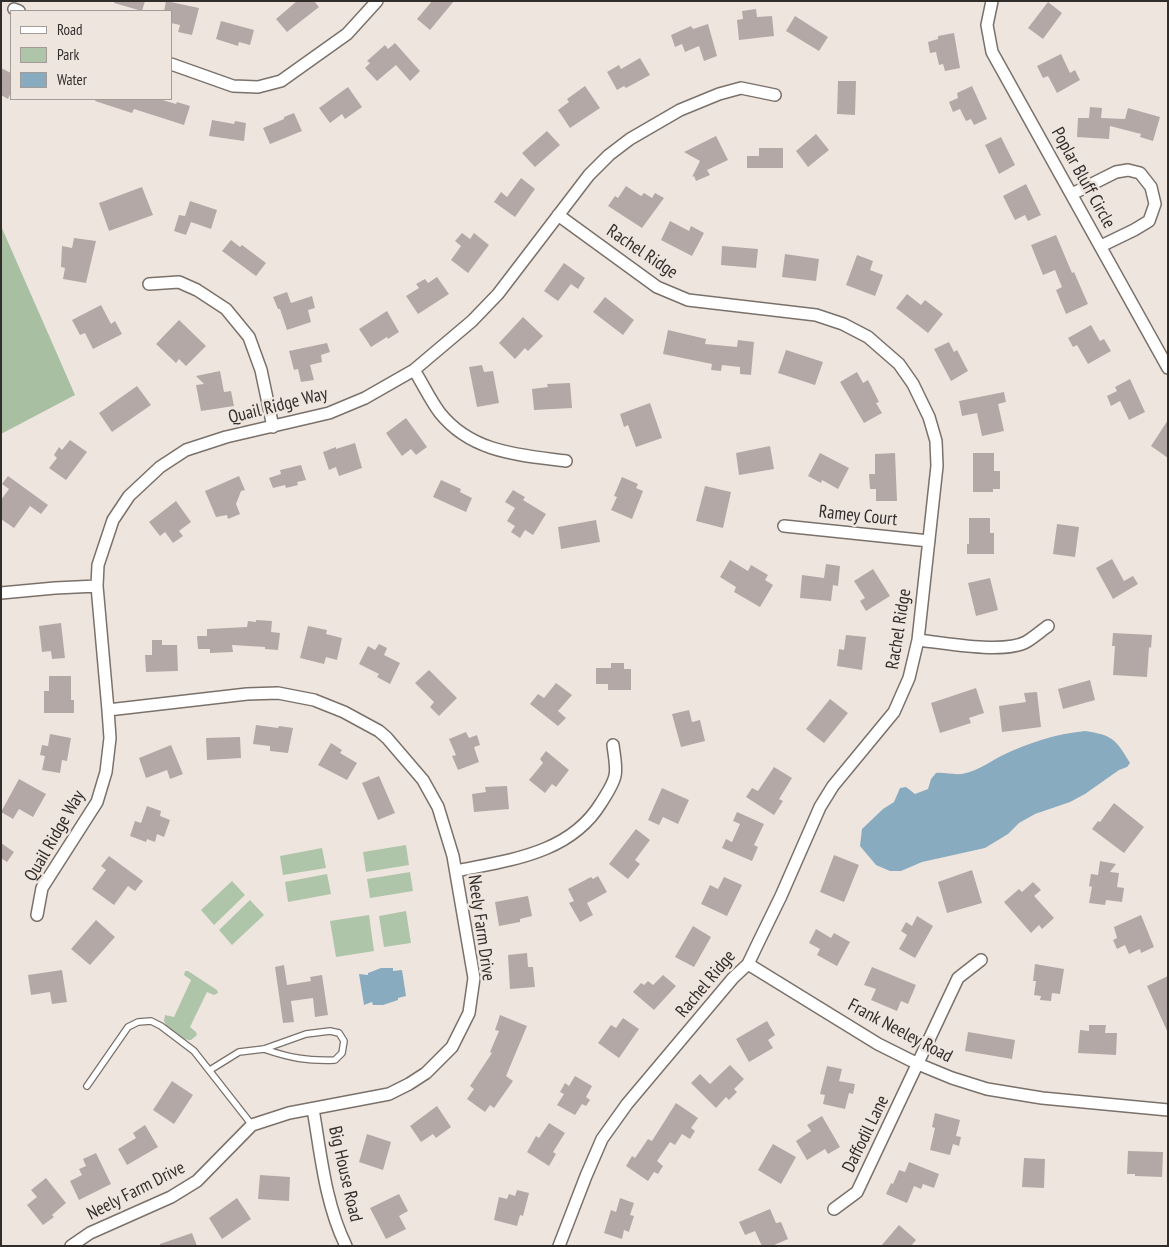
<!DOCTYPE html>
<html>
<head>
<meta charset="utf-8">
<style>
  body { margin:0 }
  #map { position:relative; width:1169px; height:1247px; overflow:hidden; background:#efe5df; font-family:"PT Sans Narrow",sans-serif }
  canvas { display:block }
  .frame { position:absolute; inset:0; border:2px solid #312d2b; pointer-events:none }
  .legend { position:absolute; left:10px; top:10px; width:162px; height:90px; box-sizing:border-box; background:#efe5df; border:1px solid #a39b97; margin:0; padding:6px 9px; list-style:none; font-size:15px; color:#312d2b }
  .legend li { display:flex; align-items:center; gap:10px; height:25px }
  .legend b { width:25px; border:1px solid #a39b97 }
</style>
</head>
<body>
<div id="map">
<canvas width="1169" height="1247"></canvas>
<div class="frame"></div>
<ul class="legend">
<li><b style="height:6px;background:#fff"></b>Road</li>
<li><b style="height:14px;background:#afc5a9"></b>Park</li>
<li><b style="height:14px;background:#89abbf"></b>Water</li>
</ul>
</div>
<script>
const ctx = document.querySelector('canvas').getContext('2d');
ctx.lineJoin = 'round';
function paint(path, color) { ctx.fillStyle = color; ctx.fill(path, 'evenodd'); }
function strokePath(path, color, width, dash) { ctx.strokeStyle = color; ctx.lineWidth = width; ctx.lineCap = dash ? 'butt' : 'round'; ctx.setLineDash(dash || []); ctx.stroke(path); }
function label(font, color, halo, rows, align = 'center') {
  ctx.font = font + ' "PT Sans Narrow",sans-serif'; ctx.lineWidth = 5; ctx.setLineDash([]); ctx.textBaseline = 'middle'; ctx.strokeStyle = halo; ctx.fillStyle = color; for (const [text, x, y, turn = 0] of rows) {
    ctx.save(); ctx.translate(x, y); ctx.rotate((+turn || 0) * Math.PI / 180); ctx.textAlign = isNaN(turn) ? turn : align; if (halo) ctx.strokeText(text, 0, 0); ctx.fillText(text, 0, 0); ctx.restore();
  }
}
paint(new Path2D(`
  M406,845L409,865L366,872L363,852Z
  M322,848L326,868L283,875L280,856Z
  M410,872L413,891L370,898L367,879Z
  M327,874L331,894L288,902L285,882Z
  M232,881L245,895L214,925L201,910Z
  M250,900L264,915L232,945L219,930Z
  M406,911L411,943L384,947L379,916Z
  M369,915L374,951L336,957L330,921Z
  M185,971H188L217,990L218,993L214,995L207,992L190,1027L196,1032L197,1035L191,1040C181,1040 168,1030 164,1021L165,1015L174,1017L191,980L184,975Z`), '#afc5a9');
paint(new Path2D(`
  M1,226L75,395L1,434Z`), '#a8bfa2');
paint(new Path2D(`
  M1085,731C1112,735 1116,739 1130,763L1127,767L1119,770L1085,794L1070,802L1035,814L1019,823L1008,834L985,848L922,862L901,871H890L876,865L860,846L862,829L883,809L894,802L900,788L906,787L915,794L928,789L931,779L936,773C946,772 956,776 966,773C978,770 990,762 1001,756C1028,743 1055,734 1085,731Z
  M381,968H393V971L402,970L406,996L398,998V1000L383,1005H373L372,1002L364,1005L359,974L368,975V973Z`), '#89abbf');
paint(new Path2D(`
  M115,1H145L142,11L114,3Z
  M166,1L199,8L192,35L178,32L180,25L171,23V11H164Z
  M297,1H314L319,7L287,32L276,19Z
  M432,1H454L430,30L417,19Z
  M1048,2L1062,13L1043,39L1028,28Z
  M756,9L757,17L772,16L774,36L739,40L737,20L743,19L742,11Z
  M795,16L828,37L819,51L786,31Z
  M221,21L254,30L250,45L239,42L238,46L216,39Z
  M708,24L717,56L704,61L699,46L685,52L682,44L675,47L671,35L691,26L693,29Z
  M954,33L960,68L945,71L943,64L939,65L936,52L930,53L928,42L938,39V36Z
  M395,43L420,71L410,81L396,65L377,81L365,68L370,63L367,61L385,45L388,49Z
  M1061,54L1070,73L1075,70L1080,80L1057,93L1048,76L1043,78L1037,66Z
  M640,58L650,75L626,88L624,86L617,90L607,72L619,65L621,69Z
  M1,68L11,73V92L8,99L1,95Z
  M838,81H856L855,115L837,114Z
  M585,86L600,108L570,128L558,110L569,102L567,99Z
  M972,86L987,119L974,125L971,119L966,121L960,109L953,112L949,102L958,98L957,93Z
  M348,87L362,107L345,119L342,114L330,123L319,108Z
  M96,99H159L176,104L177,102L190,106L184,125L134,109L132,113L95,101Z
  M1090,107L1102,108L1101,118L1125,119L1128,108L1160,117L1153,141L1140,137L1141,134L1110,126L1109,139L1077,137L1078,118H1089Z
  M294,113L302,131L270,144L263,128L284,119V117Z
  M212,120L234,124L235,121L246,123L244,141L209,136Z
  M547,131L560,145L535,167L522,153Z
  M816,134L829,150L808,167L796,151Z
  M716,136L728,160L707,170L710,175L696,181L694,176L692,177L700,161L684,152Z
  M1001,137L1015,165L999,174L985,145Z
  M759,148H783V168H747V156H759Z
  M521,178L535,189L515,217L494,202L501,192L507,197Z
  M1026,184L1041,215L1028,221L1025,215L1015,220L1003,196Z
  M626,186L641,196L644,193L652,198L655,193L664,198L642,228L608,206L615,196L618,198Z
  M142,187L153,215L109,231L99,203Z
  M190,201L217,210L211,229L191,222L186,235L174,231L179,215L185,216Z
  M670,221L689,231L691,226L704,233L692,256L661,240Z
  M462,233L470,239L474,233L489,245L468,273L451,260L461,246L455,241Z
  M1056,235L1072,273L1074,272L1088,304L1066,314L1056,290L1062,287L1055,270L1043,275L1031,245Z
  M74,238L96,241L86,283L63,279L65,268L61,267L62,246L72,248Z
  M231,240L240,247L242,245L266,263L256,276L222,251Z
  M722,246L758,249L756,268L721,265Z
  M785,254L819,259L816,281L782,277Z
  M857,255L873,261L870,270L883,275L875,296L846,285Z
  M564,263L585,278L578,289L571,284L558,301L544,291Z
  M437,277L449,294L418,314L406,296L419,288L416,284L425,279L428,283Z
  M287,292L291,303L312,296L315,308L308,310L311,322L287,330L280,309H278L273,297Z
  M907,294L921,305L925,300L943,314L928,333L896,308Z
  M605,297L634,320L623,335L593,312Z
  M101,305L111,324L115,321L122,334L93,349L85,333L80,335L72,320Z
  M387,311L399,332L388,339L387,337L371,347L359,329Z
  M523,317L543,336L528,351L525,348L515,359L499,343Z
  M179,320L206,346L186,366L179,359L176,363L156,344Z
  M1091,325L1100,341L1104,339L1111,351L1088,364L1077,345L1073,347L1068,338Z
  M668,330L706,339L705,344L737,347L738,340L754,342L751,375L740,374V367L722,365L721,371L711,370L712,364L663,354Z
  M949,342L954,352L957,350L968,371L951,381L934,349Z
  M327,343L330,352L321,355L322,362L310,365L314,380L301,382L298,369L294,370L289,351Z
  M786,350L823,362L815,385L778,373Z
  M482,365L484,372L493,371L499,403L477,407L469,367Z
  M220,371L224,392L231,391L234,406L201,411L196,385L204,384L196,376Z
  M857,372L863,383L868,380L879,402L876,403L882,413L864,423L840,382Z
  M1130,379L1145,412L1129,420L1120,401L1111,406L1107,396L1117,391L1115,387Z
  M570,383L572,408L534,410L532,389L548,387L547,384Z
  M137,386L151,405L112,432L99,413Z
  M1004,392L1006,402L998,404L1004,431L982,436L977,413L962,416L959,401Z
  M650,403L662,438L636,447L628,425L624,427L620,414Z
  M406,418L427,447L416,455L411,449L402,456L386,433Z
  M1168,420V458L1151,446Z
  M70,440L87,452L66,480L49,468L57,458L54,455L59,447L62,450Z
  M355,443L362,468L339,476L336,467L329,470L323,452L336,447V449Z
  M770,446L774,469L739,475L736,453Z
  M820,453L849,468L838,489L822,480L821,483L808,476Z
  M895,453L897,501H876V489H870L869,474H875V454Z
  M973,453H994V471H1000V489H993V492H973Z
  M301,465L306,480L297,482L298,485L286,488L285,485L273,488L269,478L281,474L280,470Z
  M8,476L48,505L41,514L30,506L14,528L1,519V500L9,489L2,484Z
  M239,476L245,490L241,491L236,504L240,514L228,519L227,515L216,517L205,491Z
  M622,477L638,484L636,488L643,491L632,519L611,510L617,497L614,496Z
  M441,480L461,489L460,492L472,498L466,512L433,497Z
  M705,486L731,492L723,528L696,521Z
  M513,490L525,497L523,500L546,514L533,535L525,530L520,538L511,532L515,526L507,521L515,508L505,502Z
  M176,501L191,522L179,531L183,536L173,543L165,532L160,536L149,522Z
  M969,518H990V533H994V554H967V544H969Z
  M596,520L600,542L561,549L558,527Z
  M1057,524L1079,527L1075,557L1053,554Z
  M1112,559L1124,581L1133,576L1138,584L1113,599L1096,568Z
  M730,560L748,571L751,565L768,575L765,580L773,585L760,607L734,592L736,587L720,577Z
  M826,564L840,566L838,586L833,585L831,601L800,598L802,575L824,578Z
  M873,569L890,596L866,611L860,601L865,598L854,581Z
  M990,578L998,610L976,616L968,583Z
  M256,620L272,621L271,632L280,633L278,650L265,649V647L232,645L233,652L210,653V649H198L197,636H207V629L247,627L248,621L256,622Z
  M61,623L65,658L52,659L51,651L42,652L39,626Z
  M308,626L327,630L326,634L342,638L337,660L326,657L324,664L300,658Z
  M1113,633L1152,635L1151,648L1149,647L1147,677L1113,675L1115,646H1112Z
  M846,635L866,637L862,670L837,666L839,649L844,650Z
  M152,640H162V645H177L178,671L146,672L145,655H152Z
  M379,644L387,648L384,655L400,663L390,684L377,677L379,674L359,664L368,646L375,650Z
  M611,663H624V669H631V690H608V684H596V668H611Z
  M429,670L457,698L439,716L430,707L434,702L415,683Z
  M49,676H71V700H74V713H44V691H49Z
  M1090,680L1095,700L1063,709L1058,689Z
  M556,683L572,695L558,711L566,718L558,726L530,704L538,694L544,698Z
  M976,688L984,713L969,718L971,723L940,733L931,703Z
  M1037,692L1041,727L1002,732L999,706L1026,702L1024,693Z
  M830,699L848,713L824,743L806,729Z
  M689,710L692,722L700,720L705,741L681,747L672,714Z
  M256,725L278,728L279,726L293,728L288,753L270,751V746L253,744Z
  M466,732L469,738L477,735L480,745L474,747L479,762L458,770L452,756L456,755L449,739Z
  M50,734L71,738L67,761L62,760L60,773L42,770L45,756L40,755L42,745L48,746Z
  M240,737L241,758L207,760L206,738Z
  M331,743L342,750L340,753L357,763L347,780L318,765Z
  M171,745L183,774L170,779L167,770L146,778L139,758Z
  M546,751L569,770L556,787L552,784L545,793L529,780L543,763L540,759Z
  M774,767L792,778L779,799L783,801L774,815L746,797L752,788L758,791Z
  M379,776L395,813L378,820L362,783Z
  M19,779L46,794L33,817L19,809L13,819L1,812Z
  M507,786L509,809L474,812L472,794L486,792L485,787Z
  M662,788L689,800L678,824L663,817L659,825L648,820Z
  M1114,803L1144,827L1124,853L1092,829L1098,821L1100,822Z
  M147,806L161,811L160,816L170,820L164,837L157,834L155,842L147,839L146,842L130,836L135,821L141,823Z
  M737,812L764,824L754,845L758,847L752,861L722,848L726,839L732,842L740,824L733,821Z
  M636,829L650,840L635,860L640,864L628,879L609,864Z
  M1,843L14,852L7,862L1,858Z
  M834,855L859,865L844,902L820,892Z
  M109,856L143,881L135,891L128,886L114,905L92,889L106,870L101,866Z
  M1100,861L1116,864L1110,872L1119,873L1117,887L1124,888L1122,902L1106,900L1105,905L1089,903L1092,887L1089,886L1091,874L1098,875Z
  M972,870L982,903L947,913L938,882Z
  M598,876L607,892L587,903L593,915L580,922L569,903L574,901L568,889L591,877L593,879Z
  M724,877L742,885L727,916L701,904L710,885L718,889Z
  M1033,882L1041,890L1034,896L1054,918L1042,929L1039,925L1031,933L1004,902L1019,889L1022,892Z
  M528,896L532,916L520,919V922L499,926L495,902Z
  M1141,915L1154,947L1141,953L1140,949L1129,954L1125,945L1117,949L1113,940L1117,938L1114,927Z
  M917,916L933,926L915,958L899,949L907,935L901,931L906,922L912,926Z
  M96,920L115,937L90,965L71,949Z
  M693,926L711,937L694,967L675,957Z
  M816,929L831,938L834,933L850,942L837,966L817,955L820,949L809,943Z
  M527,953L528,967H533L535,987L510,989L508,955Z
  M1035,964L1064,969L1060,994L1052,993L1051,1001L1040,1000L1041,996L1034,995L1036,981H1033Z
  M284,965L287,985L311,981L310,977L322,975L328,1015L315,1017L313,998L291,1001L294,1022L283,1023L275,967Z
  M872,967L916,985L908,1004L901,1001L897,1011L871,1000L876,989L864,985Z
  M62,970L67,1002L52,1004L50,992L31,995L28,975Z
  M663,975L676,986L654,1010L633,992L641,983L644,985L648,981L653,985Z
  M1168,976V1033L1147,986Z
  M500,1015L527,1026L506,1076L513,1081L494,1108L490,1105L485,1112L467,1099L474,1089L470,1086L492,1053L490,1052L499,1031L495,1030Z
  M623,1018L639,1029L619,1058L598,1043L611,1025L616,1028Z
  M767,1021L775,1035L768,1040L773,1048L749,1062L736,1039Z
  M1089,1025H1106L1105,1033H1117L1116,1055L1078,1053L1080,1030L1089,1031Z
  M968,1032L1015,1040L1012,1059L965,1051Z
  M730,1065L744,1079L734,1089L737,1092L729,1100L726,1097L716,1108L691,1083L700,1074L710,1084Z
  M827,1066L842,1069L839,1081L855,1084L853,1094L849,1093L845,1109L823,1104L825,1095L820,1094Z
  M575,1076L592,1086L586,1097L590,1100L586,1106L582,1104L575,1115L557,1105L564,1094L560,1092L565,1083L569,1086Z
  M172,1081L193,1095L174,1124L153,1110Z
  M676,1103L698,1118L691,1128L695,1131L690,1139L682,1134L675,1145L670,1142L657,1161L663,1166L658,1174L654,1172L648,1181L626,1166L632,1156L635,1158L648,1139L652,1141Z
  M437,1106L451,1127L436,1138L433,1134L421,1142L410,1126Z
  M935,1113L960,1120L956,1136L961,1137L959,1146L953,1144L950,1155L930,1150L935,1128L932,1127Z
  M822,1116L840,1147L828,1154L825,1149L807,1160L796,1141L811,1131L807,1125Z
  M549,1123L565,1133L553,1152L556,1154L549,1166L527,1152L536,1136L539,1138Z
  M145,1125L158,1147L127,1165L118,1149L136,1138L133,1133Z
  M367,1134L391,1142L383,1170L359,1162Z
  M773,1144L796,1157L781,1184L758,1170Z
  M1128,1151L1163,1152L1162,1177L1135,1176V1174H1127Z
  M96,1153L111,1184L79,1200L70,1181L82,1175L79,1169L86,1166L83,1159Z
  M1024,1158L1045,1159L1044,1188L1022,1187Z
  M909,1162L939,1174L934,1188L923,1184L921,1189L914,1186L907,1203L886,1194L891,1183L893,1184L899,1170L905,1172Z
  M260,1175L290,1177L289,1201L258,1199Z
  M46,1178L66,1203L52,1215L54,1217L43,1225L27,1205L37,1197L31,1190Z
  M517,1190L529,1193L523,1216L520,1215L517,1226L494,1220L499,1197L507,1199L509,1194L515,1196Z
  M399,1194L408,1211L399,1216L406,1229L386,1239L370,1208Z
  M237,1198L251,1219L222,1239L209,1218Z
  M620,1198L634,1203L630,1215L634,1216L629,1232L624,1230L622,1239L604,1233L611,1210L616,1212Z
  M770,1209L776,1223L781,1222L788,1239L772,1246H762L755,1231L745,1235L739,1222Z
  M899,1225L916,1240L911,1246H881Z
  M192,1233L197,1246H160V1244Z`), '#b4a8a6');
const service = new Path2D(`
  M210,1070L239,1052L264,1049L306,1034L330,1031L339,1033L344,1041L342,1053L335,1060C307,1061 290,1058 264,1049
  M87,1086L128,1027L138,1022L151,1021L161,1026L194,1051L252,1125`);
const minor = new Path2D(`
  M992,1L987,25L992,52L1168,368
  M14,9L19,11
  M171,64L233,86L258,87L281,81L347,34L377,1
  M1072,194L1116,172L1128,170L1140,173L1151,187L1155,204L1149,221L1134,230L1101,246
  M558,215L657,287L688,300L816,315L843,324L868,337L899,364L913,384L929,417L936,441L937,466L918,640L909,678L894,712L833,786L820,807L781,896L760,939L748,964L733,978L627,1104L602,1139L586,1176L559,1246
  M149,284L179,282L197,290L226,309L249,337L261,370L273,427
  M414,370C423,384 430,400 440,413C472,453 520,455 566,461
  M784,526L929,541
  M1,593L55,588L97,586
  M918,640C944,643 1004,654 1026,642C1033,638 1041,631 1048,626
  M456,871C509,860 570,854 601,803C606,795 613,785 615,776C617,767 614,754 613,745
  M37,915L42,888L97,802L106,772L110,738L108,710L97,586L98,565L113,520L129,496L160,467L186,450L226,437L329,413L365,398L414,370L472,321L498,294L589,175L609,155L630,139L680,110L719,94L741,88L775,95
  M748,964L878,1044L918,1064L952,1078L987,1089L1042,1098L1168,1110
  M313,1109C321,1155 325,1203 346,1246
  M834,1209L857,1192L958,978L981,960
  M71,1246L90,1233L171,1197L197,1181L252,1125L289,1113L389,1094L409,1084L426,1073L452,1047L469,1013L474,978L453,856L438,807L423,780L387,738L379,731L344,712L314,700L278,693L247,694L108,710`);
strokePath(service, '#7a716b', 8);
strokePath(minor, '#7a716b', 14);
strokePath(service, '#fff', 5.5);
strokePath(minor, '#fff', 11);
label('18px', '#312d2b', '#efe5df', [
  ["Poplar Bluff Circle",1083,178,61],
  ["Rachel Ridge",642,252,34],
  ["Quail Ridge Way",278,406,-14],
  ["Ramey Court",858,516,6],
  ["Rachel Ridge",899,629,-81],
  ["Quail Ridge Way",55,836,-60],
  ["Neely Farm Drive",481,928,82],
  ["Rachel Ridge",706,984,-50],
  ["Frank Neeley Road",900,1031,28],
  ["Daffodil Lane",866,1134,-64],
  ["Big House Road",345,1174,77],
  ["Neely Farm Drive",136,1191,-27]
]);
</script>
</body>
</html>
